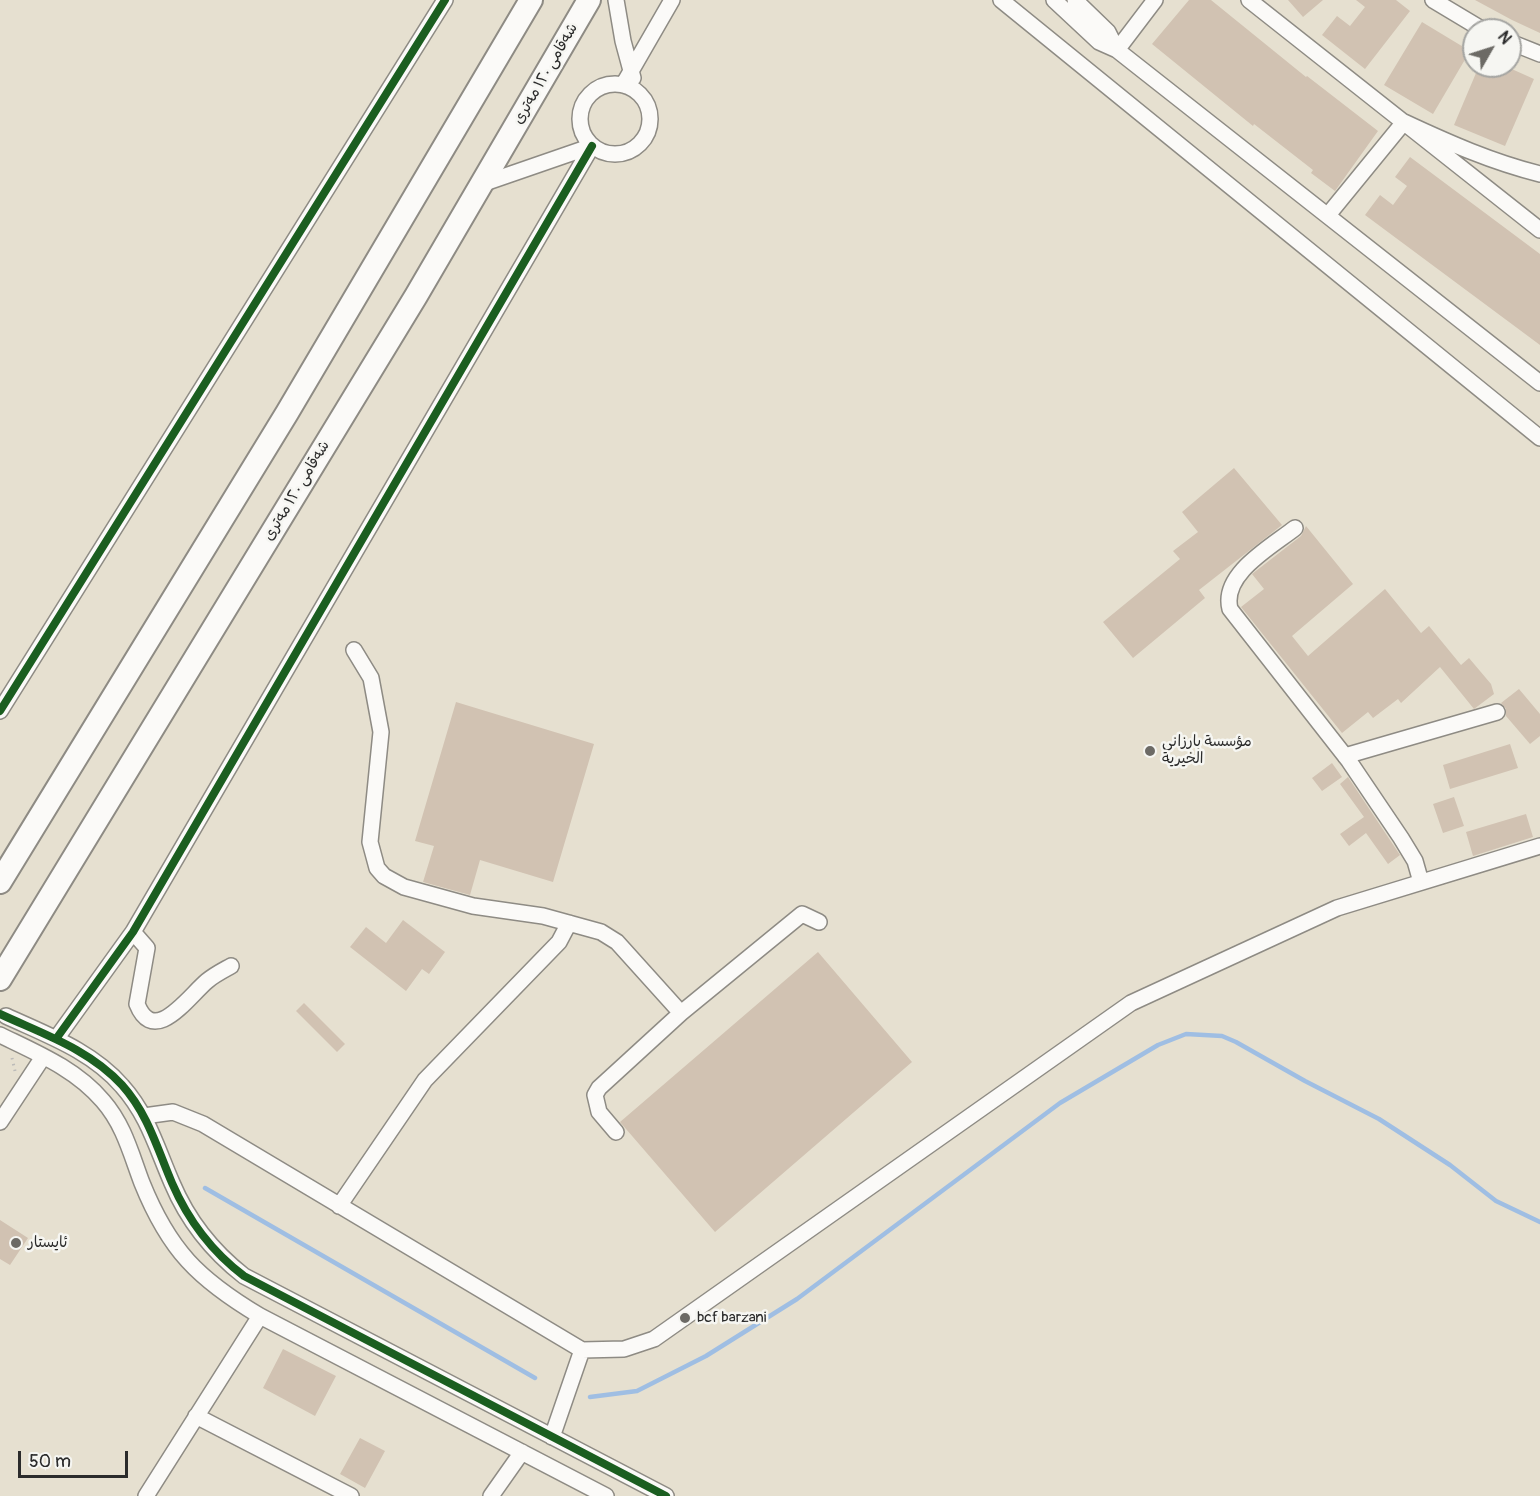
<!DOCTYPE html>
<html>
<head>
<meta charset="utf-8">
<style>
  body { margin:0 }
  #map { position:relative; width:1540px; height:1496px; overflow:hidden; background:#e6e0d0; font-family:Pangolin,sans-serif }
  canvas { display:block }
  .north { position:absolute; left:1462px; top:18px; width:60px; height:60px; box-sizing:border-box; background:#f6f6f2; border:2px solid #a5a5a2; border-radius:50%; rotate:51deg; font-size:16px; font-weight:700; line-height:24px; text-align:center; color:#2b2b2b }
  .north::after { content:''; display:block; margin:auto; width:21px; height:27px; background:#6c6a65; clip-path:polygon(50% 0,100% 100%,50% 72%,0 100%) }
  .scale { position:absolute; left:18px; top:1451px; width:110px; height:27px; box-sizing:border-box; border:3px solid #2b2b2b; border-top:0; padding-left:8px; font-size:18px; line-height:21px; white-space:nowrap; color:#2b2b2b; -webkit-text-stroke:4px #f6f6f2; paint-order:stroke }
</style>
</head>
<body>
<div id="map">
<canvas width="1540" height="1496"></canvas>
<div class="north">N</div>
<div class="scale">50 m</div>
</div>
<script>
const ctx = document.querySelector('canvas').getContext('2d');
ctx.lineJoin = 'round';
function strokePath(path, color, width, dash) { ctx.strokeStyle = color; ctx.lineWidth = width; ctx.lineCap = dash ? 'butt' : 'round'; ctx.setLineDash(dash || []); ctx.stroke(path); }
function paint(path, color) { ctx.fillStyle = color; ctx.fill(path, 'evenodd'); }
function label(font, color, halo, rows, align = 'center') {
  ctx.font = font + ' Pangolin,"Playpen Sans Arabic",sans-serif'; ctx.lineWidth = 5; ctx.setLineDash([]); ctx.textBaseline = 'middle'; ctx.strokeStyle = halo; ctx.fillStyle = color; for (const [text, x, y, turn = 0] of rows) {
    ctx.save(); ctx.translate(x, y); ctx.rotate((+turn || 0) * Math.PI / 180); ctx.textAlign = isNaN(turn) ? turn : align; if (halo) ctx.strokeText(text, 0, 0); ctx.fillText(text, 0, 0); ctx.restore();
  }
}
strokePath(new Path2D(`
  M205,1188L535,1378
  M590,1397L637,1391L706,1356L797,1299L1060,1103L1158,1045L1186,1034L1222,1036L1236,1042L1305,1081L1379,1119L1450,1165L1496,1201L1540,1222`), '#9fbee3', 4.5);
paint(new Path2D(`
  M1189,0H1211L1306,77L1307,76L1378,131L1335,191L1311,173L1313,170L1254,124L1253,126L1152,44Z
  M1288,0H1323L1303,17Z
  M1356,0H1396L1410,11L1365,69L1322,35L1337,16L1350,26L1365,7Z
  M1475,0H1540V33L1512,20Z
  M1422,22L1470,51L1433,114L1384,85Z
  M1479,66H1505L1534,79L1505,146L1454,125Z
  M1410,157L1540,254V345L1365,215L1380,195L1393,205L1407,186L1395,177Z
  M1234,468L1282,525L1199,590L1205,598L1133,658L1103,622L1180,559L1173,551L1198,532L1182,512Z
  M1306,526L1353,584L1292,636L1308,656L1385,589L1421,633L1429,626L1461,665L1469,658L1491,684L1494,694L1474,709L1440,667L1401,703L1398,699L1373,718L1368,712L1342,733L1241,607L1264,589L1252,574L1301,536Z
  M1519,689L1540,714V736L1530,744L1506,716V709L1501,703Z
  M456,702L594,744L553,882L480,860L470,895L423,882L434,846L415,841Z
  M1510,744L1518,768L1450,789L1443,765Z
  M1332,763L1342,777L1322,791L1312,778Z
  M1348,777L1400,855L1388,864L1366,833L1349,846L1340,834L1364,817L1340,784Z
  M1454,797L1464,826L1443,833L1433,804Z
  M1526,814L1533,837L1473,856L1466,832Z
  M403,920L445,952L429,974L422,969L406,991L350,947L366,927L386,943Z
  M818,952L912,1062L715,1232L620,1122Z
  M304,1003L345,1044L337,1052L296,1011Z
  M0,1220L28,1238L10,1265L0,1259Z
  M283,1349L336,1376L315,1416L263,1388Z
  M360,1438L385,1451L365,1488L340,1474Z`), '#d1c2b2');
const minor = new Path2D(`
  M616,0L623,41L633,78
  M1001,0L1540,438
  M1054,0L1099,42L1117,50L1540,383
  M1075,0L1108,32L1117,50
  M1249,0L1540,230
  M1433,0L1483,30
  M1510,42L1540,54
  M1117,50L1155,0
  M580 119a35 35 0 1 1 70 0a35 35 0 1 1-70 0Z
  M623,85L672,0
  M482,184L592,146
  M1328,215L1404,122C1449,143 1492,162 1540,174
  M1295,528C1271,547 1221,574 1230,609L1349,761L1401,838L1415,861L1421,882
  M354,650L371,678L381,732L370,842L377,868L384,876L404,887L473,906L543,916L601,932L617,942L681,1013
  M0,711L445,0
  M1345,756L1497,712
  M133,932L147,948L137,1004C154,1047 188,997 207,981C214,975 222,971 231,966
  M6,1016C47,1035 92,1051 122,1086C148,1115 157,1149 172,1183C188,1221 212,1251 244,1276L666,1496
  M0,1035C37,1053 76,1069 103,1101C124,1125 131,1154 142,1183C169,1250 198,1279 260,1316L606,1496
  M56,1039L133,932L592,146
  M144,1116L173,1112L203,1124L582,1350L624,1349L654,1339L1131,1003L1337,908L1540,846
  M0,1122L43,1057
  M616,1132L599,1112L595,1095L599,1088L681,1013L802,914L819,922
  M339,1206L425,1080L559,942L569,923
  M196,1416L351,1496
  M552,1437L582,1350
  M146,1496L260,1316
  M491,1496L522,1452`);
const highway = new Path2D(`
  M0,882L287,413L531,0
  M0,979L416,296L589,0`);
strokePath(minor, '#8e8b84', 18);
strokePath(highway, '#8e8b84', 26);
strokePath(new Path2D(`
  M12,1058L15,1071`), '#bcbbb9', 3, [1.5, 4.5]);
strokePath(minor, '#fbfaf8', 15);
strokePath(highway, '#fbfaf8', 22);
strokePath(new Path2D(`
  M0,711L445,0
  M0,1014C43,1034 89,1049 122,1085C148,1114 157,1148 172,1183C188,1220 211,1251 244,1276L666,1496
  M56,1039L133,932L592,146`), '#1b5e20', 8);
for (const [x, y, r, color] of [
  [1150,751,6,"#6c6a65"],
  [16,1243,6,"#6c6a65"],
  [685,1318,6,"#6c6a65"]
]) { const dot = new Path2D(); dot.arc(x, y, r, 0, 2 * Math.PI); ctx.fillStyle = color; ctx.fill(dot); strokePath(dot, '#f6f6f2', 2); }
label('15px', '#2b2b2b', '#f6f6f2', [
  ["شەقامی ١٢٠ مەتری",546,74,-60],
  ["شەقامی ١٢٠ مەتری",297,491,-59]
]);
label('15px', '#2b2b2b', '#f6f6f2', [
  ["مؤسسة بارزانی",1162,742],
  ["الخیریة",1162,759],
  ["ئایستار",28,1243],
  ["bcf barzani",697,1318]
], 'left');
</script>
</body>
</html>
